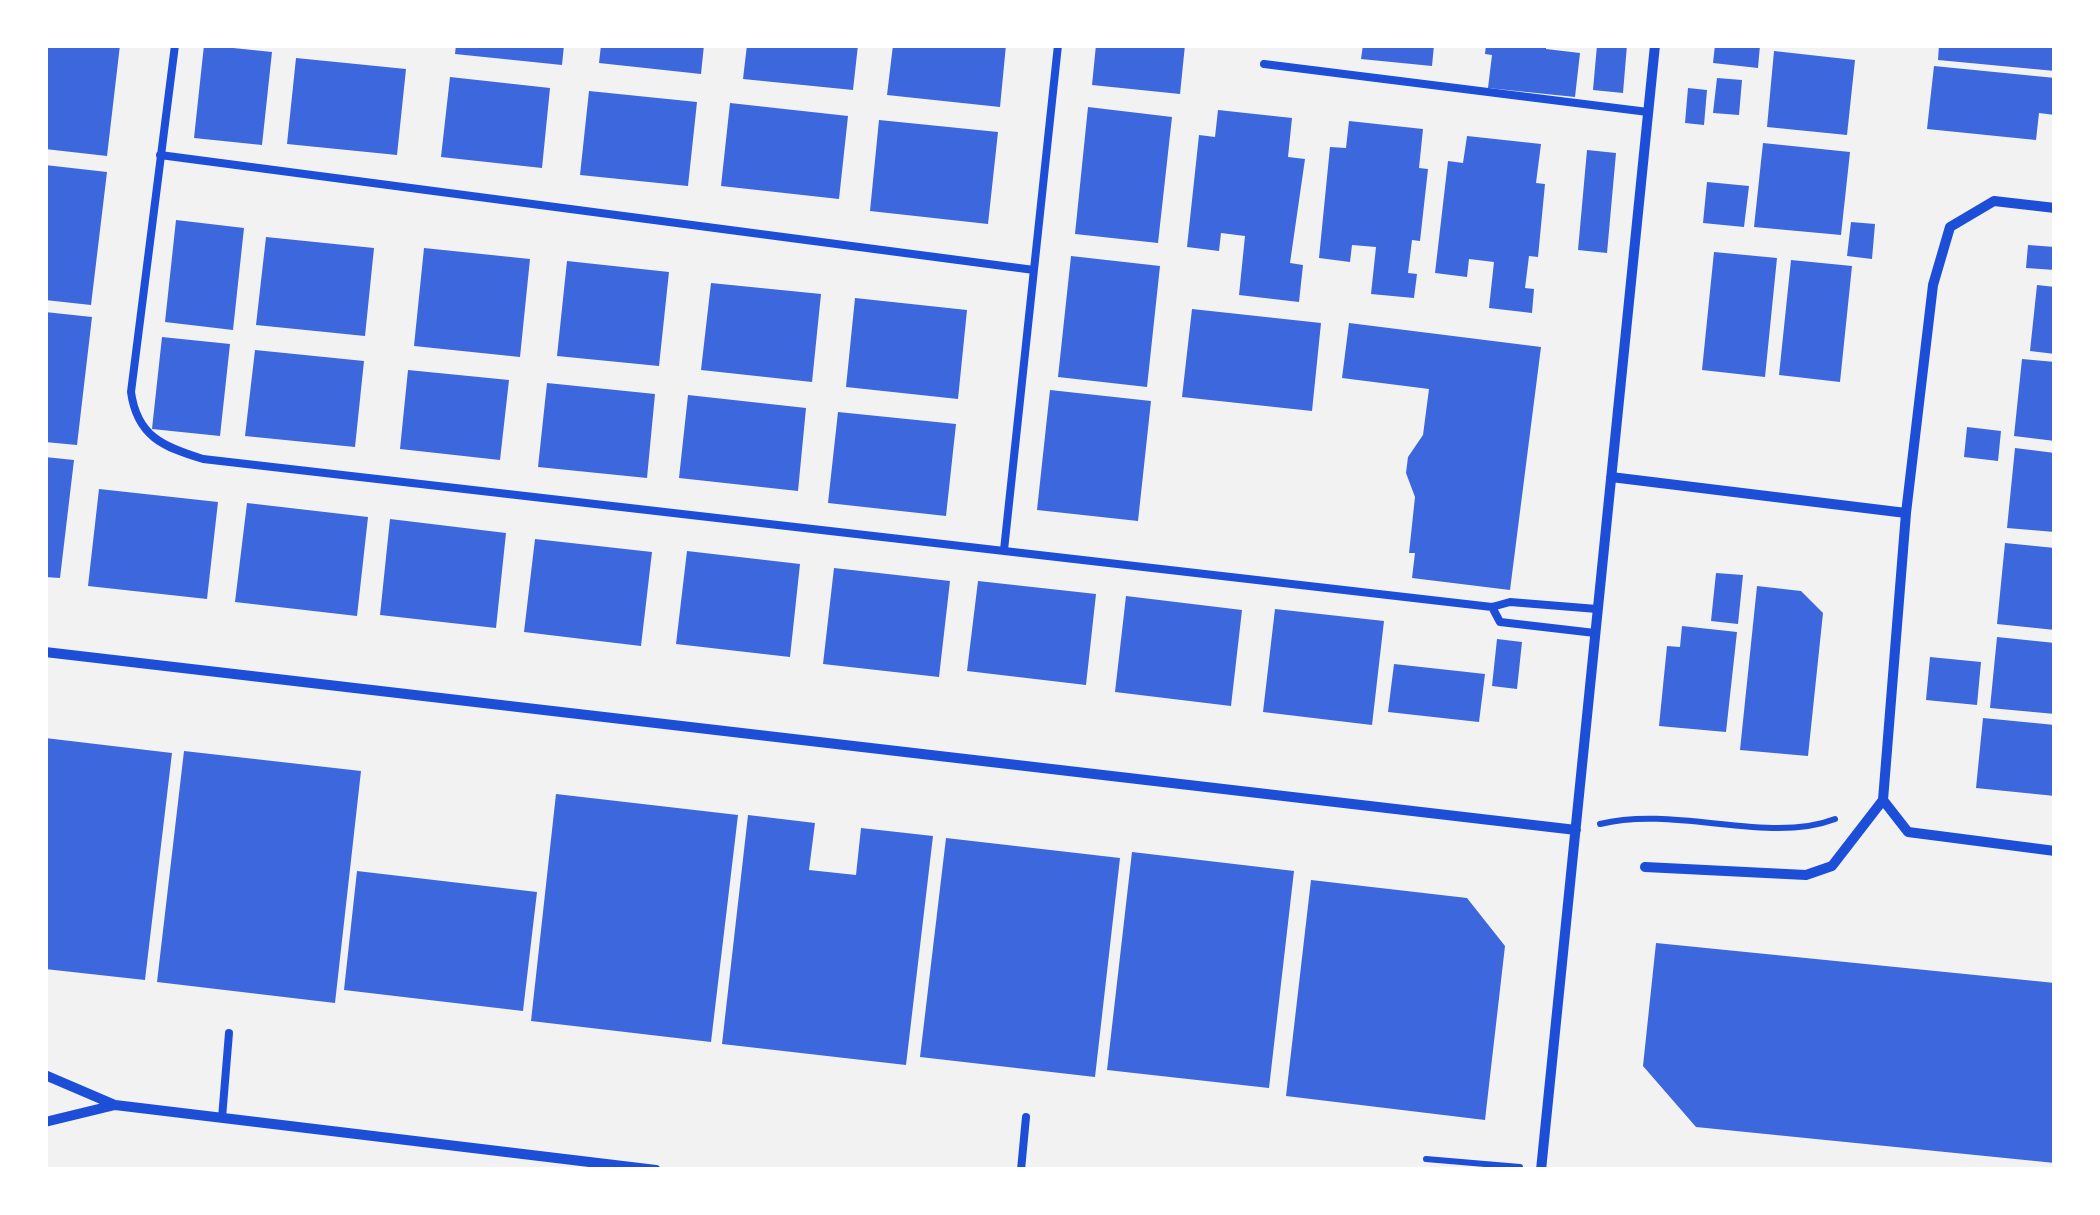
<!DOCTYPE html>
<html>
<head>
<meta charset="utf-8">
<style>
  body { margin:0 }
  #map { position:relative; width:2100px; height:1215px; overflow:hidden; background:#f2f2f2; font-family:"Space Grotesk",sans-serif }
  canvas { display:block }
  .frame { position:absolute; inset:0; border:48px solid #fff; pointer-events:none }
</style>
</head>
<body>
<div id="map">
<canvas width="2100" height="1215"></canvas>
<div class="frame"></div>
</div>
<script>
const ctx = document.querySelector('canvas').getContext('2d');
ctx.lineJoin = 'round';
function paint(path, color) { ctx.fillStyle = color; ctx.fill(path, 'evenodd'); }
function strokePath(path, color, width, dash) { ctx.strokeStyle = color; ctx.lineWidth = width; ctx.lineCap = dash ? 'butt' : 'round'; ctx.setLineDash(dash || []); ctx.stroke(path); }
paint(new Path2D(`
  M45,45H120L107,156L45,149Z
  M204,45L272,52L262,145L194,138Z
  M456,45H564L562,65L455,54Z
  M601,45H704L701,74L599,63Z
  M747,45H858L853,90L743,79Z
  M893,45H1006L1000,107L887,95Z
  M1096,45H1185L1180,94L1092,85Z
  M1363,45H1434L1432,66L1361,59Z
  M1486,45H1546V49L1580,53L1575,97L1488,88L1492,55L1485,54Z
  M1597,45H1627L1623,93L1593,90Z
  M1715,45H1760L1758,68L1713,63Z
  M1939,45H2055V71L1938,60Z
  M1774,51L1855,60L1847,135L1767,127Z
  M296,58L406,69L397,155L287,144Z
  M1934,66L2055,78V115L2039,113L2036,140L1927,129Z
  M450,77L550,88L542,168L441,157Z
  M1717,78L1742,80L1739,115L1713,113Z
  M1688,88L1707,90L1704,125L1685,123Z
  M589,91L697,102L688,186L580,175Z
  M730,103L848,116L839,199L721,186Z
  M1088,107L1172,117L1158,243L1075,234Z
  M1218,110L1292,118L1288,157L1305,159L1290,263L1303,265L1299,302L1239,295L1245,236L1221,233L1219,251L1187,247L1199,135L1215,137Z
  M879,120L998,132L988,224L870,211Z
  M1349,121L1423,129L1419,168L1428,169L1420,241L1412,240L1408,273L1417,274L1414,298L1371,294L1376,247L1352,245L1350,262L1319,258L1330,147L1346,148Z
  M1467,136L1541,144L1536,183L1545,184L1538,257L1529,256L1525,288L1534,289L1532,313L1489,308L1494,262L1469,259L1467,277L1435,273L1448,161L1463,163Z
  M1763,143L1850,152L1841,235L1754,227Z
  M1587,150L1616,153L1607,253L1578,250Z
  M45,165L107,172L91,305L45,300Z
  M1707,182L1749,186L1744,227L1703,223Z
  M176,220L244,228L233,330L165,322Z
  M1851,222L1875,224L1872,259L1847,256Z
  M266,237L374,248L365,336L256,325Z
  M2028,245L2055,247V270L2026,268Z
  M424,248L530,259L520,357L414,346Z
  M1714,252L1777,258L1765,377L1702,370Z
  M1071,256L1160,266L1147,387L1058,377Z
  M1791,260L1852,266L1840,382L1779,375Z
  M567,261L669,272L659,366L557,356Z
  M711,283L821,294L812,382L701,370Z
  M2037,285L2055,287V354L2030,351Z
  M855,298L967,310L958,399L846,387Z
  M1192,309L1321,323L1312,411L1182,397Z
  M45,312L92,317L77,445L45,442Z
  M1349,323L1541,347L1510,590L1412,578L1415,553H1409L1415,497L1406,473L1408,457L1423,435L1429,389L1342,378Z
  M162,337L230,344L220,436L152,429Z
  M255,350L364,361L355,447L245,436Z
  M2022,359L2055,362V441L2014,436Z
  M408,370L509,380L500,460L400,449Z
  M547,383L655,394L647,478L538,467Z
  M1050,390L1151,401L1138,521L1037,510Z
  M688,395L806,408L798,491L679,478Z
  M838,412L956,424L946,516L828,503Z
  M1967,427L2001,431L1998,461L1964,457Z
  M2015,448L2055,453V532L2007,528Z
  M45,457L74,460L60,578L45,577Z
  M99,489L218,502L207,599L88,586Z
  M247,503L368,517L357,616L235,602Z
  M390,519L506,533L496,628L380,615Z
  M535,539L652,552L641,646L524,632Z
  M2005,543L2055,548V630L1997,624Z
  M687,551L800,564L790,657L676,644Z
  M834,568L950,581L939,677L823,664Z
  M1716,573L1743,575L1738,624L1711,621Z
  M978,581L1096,594L1086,685L967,671Z
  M1757,586L1801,591L1823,613L1808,756L1740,750Z
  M1126,596L1242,610L1231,706L1115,692Z
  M1275,609L1384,621L1372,725L1263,712Z
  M1682,626L1737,632L1726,732L1659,726L1667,646L1680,647Z
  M1997,637L2055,643V714L1990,708Z
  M1497,639L1522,642L1517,689L1492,686Z
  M1930,657L1981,662L1977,705L1926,700Z
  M1394,664L1485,674L1479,722L1388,712Z
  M1983,718L2055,725V796L1976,788Z
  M45,738L172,753L145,980L45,969Z
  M184,751L361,771L335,1003L157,982Z
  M556,794L738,815L711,1042L531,1021Z
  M748,815L815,823L809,870L856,875L861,828L933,836L906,1065L722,1044Z
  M946,838L1120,858L1095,1077L920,1057Z
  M1132,852L1294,871L1269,1088L1107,1070Z
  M357,871L537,892L523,1011L344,990Z
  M1311,880L1467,898L1505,946L1485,1120L1286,1096Z
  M1656,943L2055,983V1163L1696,1127L1643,1066Z`), '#3d67dc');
strokePath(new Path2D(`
  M1600,824C1677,805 1768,845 1835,819
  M1426,1159L1520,1167`), '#1d4ed8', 6);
strokePath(new Path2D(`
  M175,45L131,392C137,436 163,447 203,459L1492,607L1510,602L1597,609
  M1264,64L1648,112
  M160,155L1034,270
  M1004,550L1058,45
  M1492,607L1500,622L1595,633
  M222,1118L229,1033
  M1021,1170L1026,1117`), '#1d4ed8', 8);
strokePath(new Path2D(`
  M2055,208L1994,201L1950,227L1933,285L1906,513L1883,800L1908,832L2055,851
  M1611,477L1906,513
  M45,652L1576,830
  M1645,867L1806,875L1832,866L1883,800
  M45,1075L115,1105L656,1170
  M45,1122L115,1105
  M1541,1170L1655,45`), '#1d4ed8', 10);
</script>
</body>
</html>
